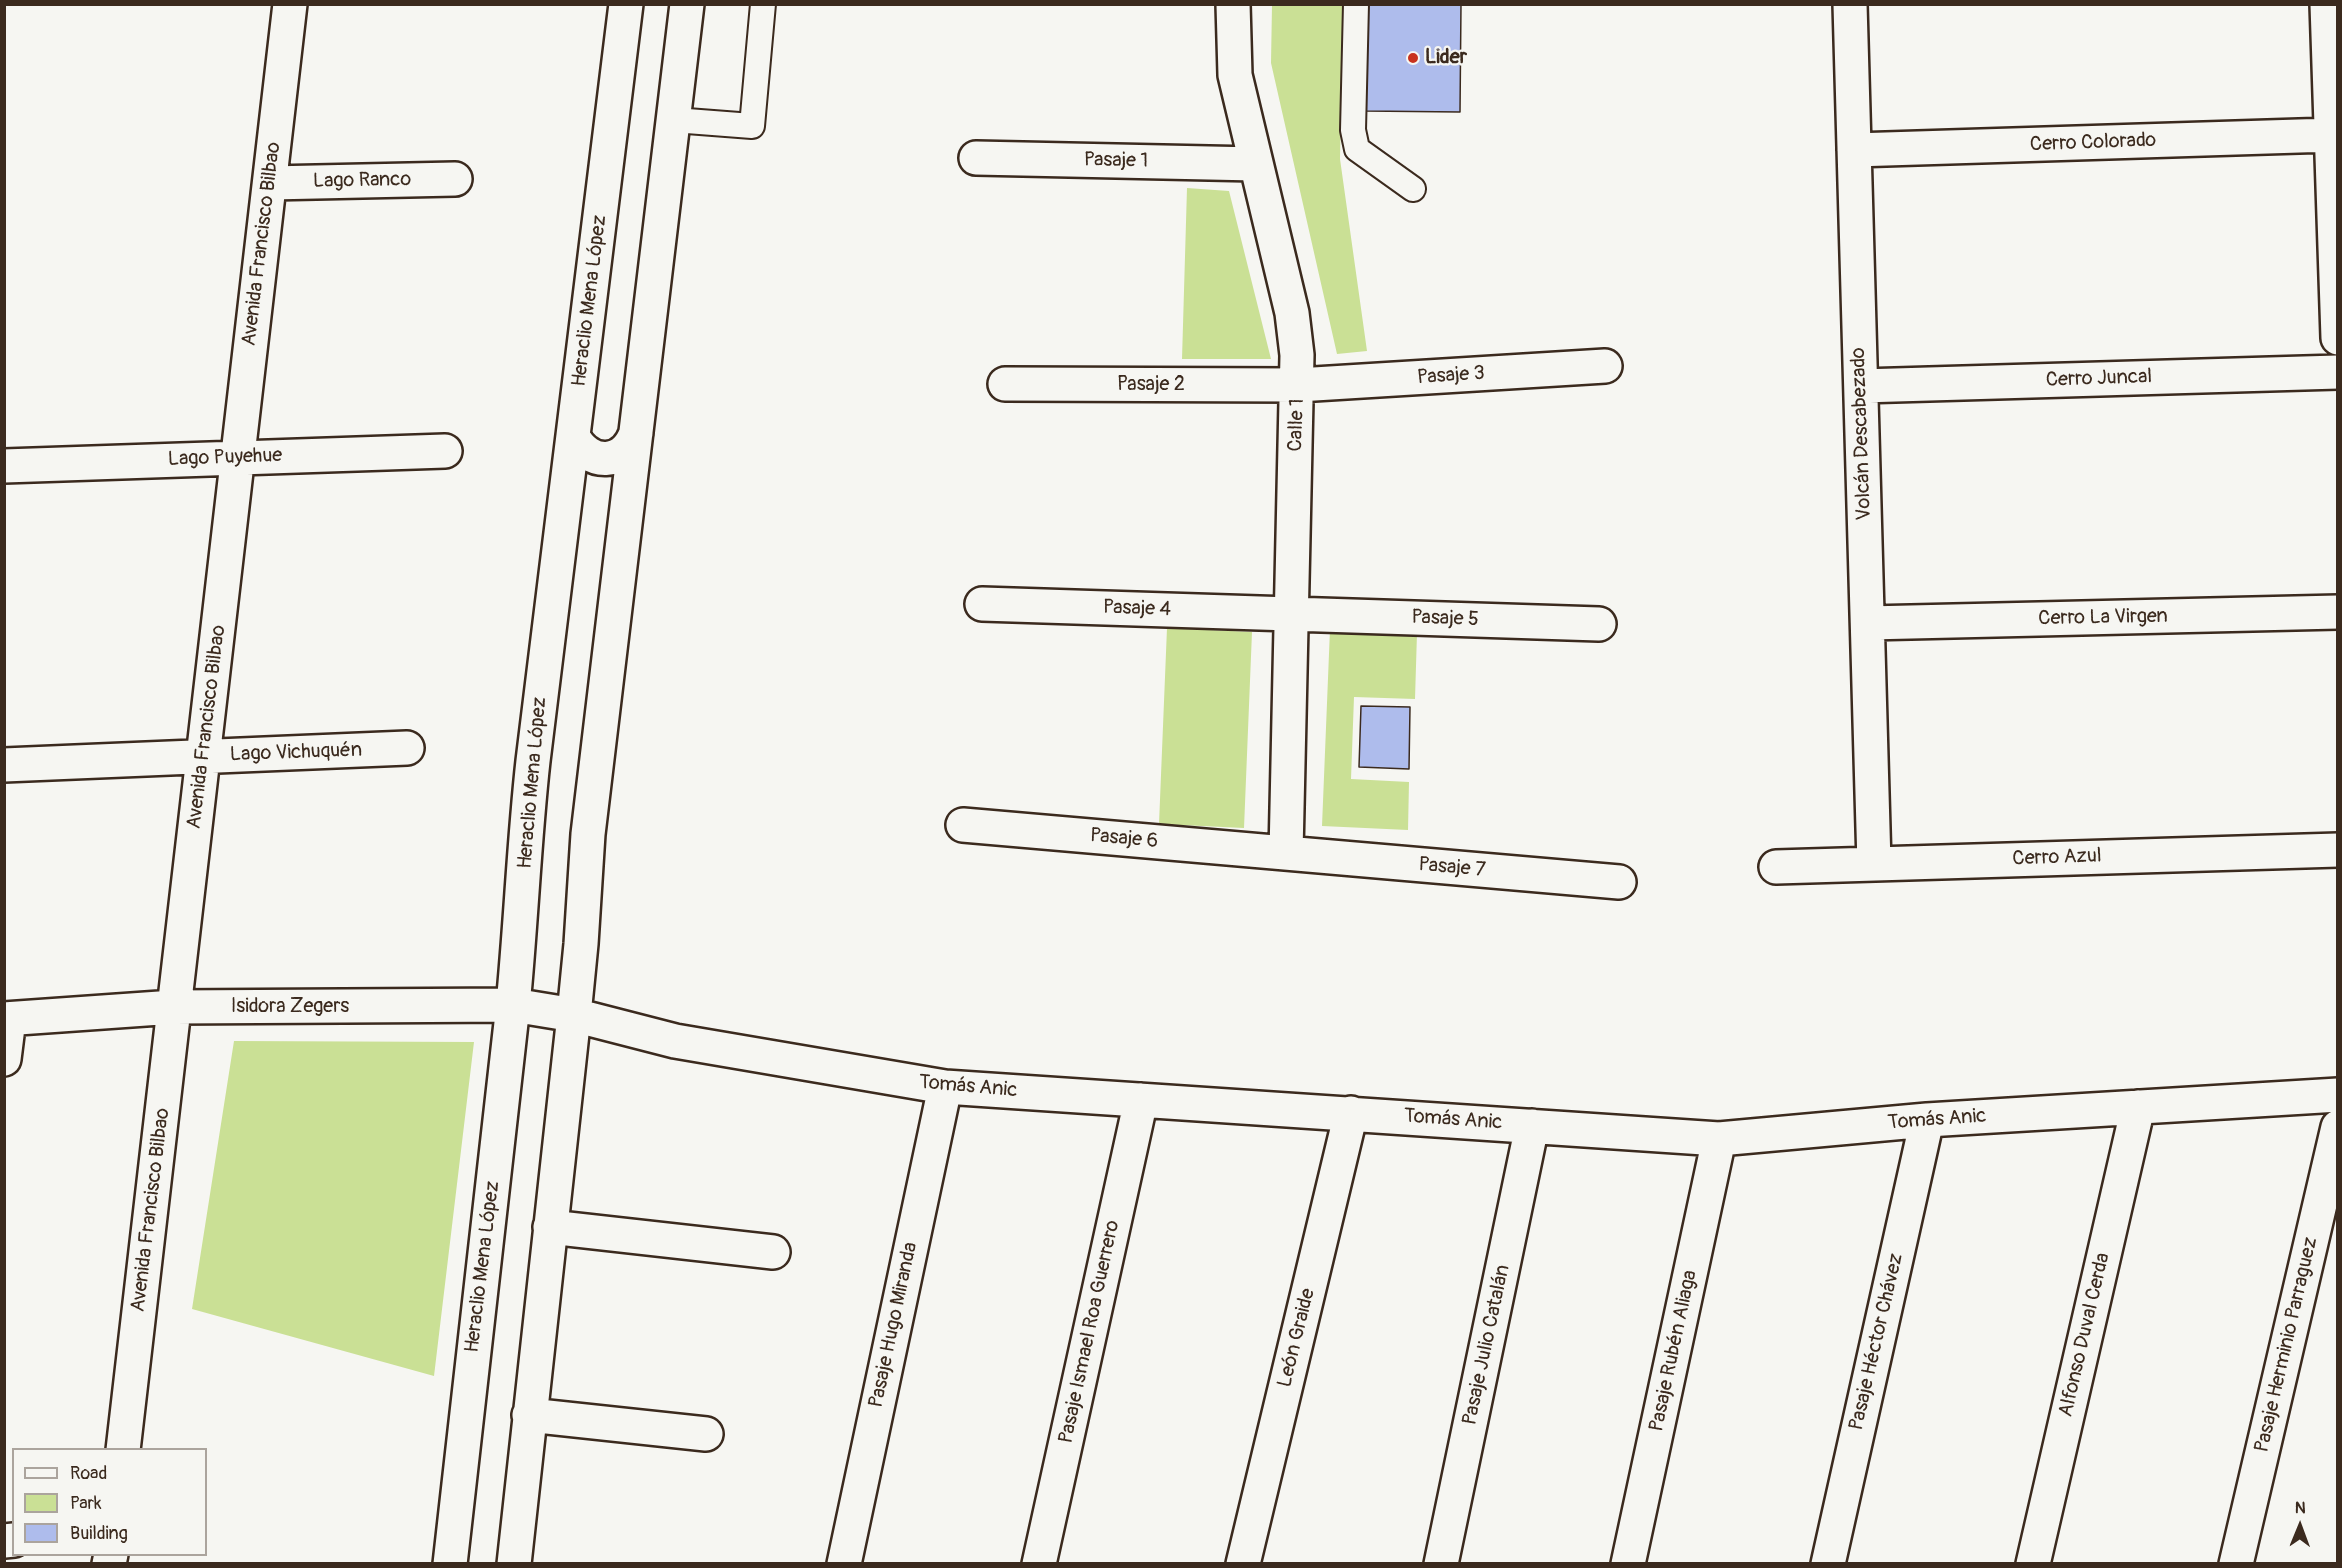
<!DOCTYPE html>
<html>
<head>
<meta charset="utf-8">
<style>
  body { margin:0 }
  #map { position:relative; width:2342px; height:1568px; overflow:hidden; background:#f6f6f2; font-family:Pangolin,sans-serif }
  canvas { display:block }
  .frame { position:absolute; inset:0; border:6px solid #3b2a1e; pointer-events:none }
  .legend { position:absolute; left:12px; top:1448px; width:195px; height:108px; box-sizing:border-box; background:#f6f6f2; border:2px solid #aba49d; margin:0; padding:8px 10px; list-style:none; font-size:18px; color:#3b2a1e }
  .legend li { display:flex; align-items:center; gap:12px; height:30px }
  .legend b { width:30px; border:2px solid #aba49d }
  .north { position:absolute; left:2270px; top:1496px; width:60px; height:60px; -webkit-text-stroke:4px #f6f6f2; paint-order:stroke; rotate:1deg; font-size:16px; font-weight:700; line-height:24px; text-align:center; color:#3b2a1e }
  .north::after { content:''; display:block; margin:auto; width:21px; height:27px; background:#3b2a1e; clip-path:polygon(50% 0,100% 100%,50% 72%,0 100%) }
</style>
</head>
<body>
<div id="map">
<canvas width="2342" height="1568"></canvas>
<div class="frame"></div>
<ul class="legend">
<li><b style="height:8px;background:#f6f6f2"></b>Road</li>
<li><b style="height:16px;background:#cae095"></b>Park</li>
<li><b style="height:16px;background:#aebcec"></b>Building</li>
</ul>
<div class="north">N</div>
</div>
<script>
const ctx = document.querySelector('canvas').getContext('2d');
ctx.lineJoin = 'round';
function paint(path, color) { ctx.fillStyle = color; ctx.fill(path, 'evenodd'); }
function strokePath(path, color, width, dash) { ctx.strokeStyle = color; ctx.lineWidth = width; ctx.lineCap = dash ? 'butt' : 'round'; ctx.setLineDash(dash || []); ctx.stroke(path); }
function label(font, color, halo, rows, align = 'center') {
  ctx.font = font + ' Pangolin,sans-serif'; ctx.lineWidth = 4.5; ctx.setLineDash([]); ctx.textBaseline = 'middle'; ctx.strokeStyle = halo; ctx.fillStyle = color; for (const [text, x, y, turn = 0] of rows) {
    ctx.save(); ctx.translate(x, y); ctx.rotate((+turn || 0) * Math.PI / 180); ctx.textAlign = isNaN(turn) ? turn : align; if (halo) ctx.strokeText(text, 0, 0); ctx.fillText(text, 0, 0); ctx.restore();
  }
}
paint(new Path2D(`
  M1272,5H1343L1340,159L1367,351L1337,354L1271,63Z
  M1187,188L1229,191L1271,359H1182Z
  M1167,628L1252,632L1244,828L1159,824Z
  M1330,629L1417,633L1415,699L1354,697L1351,779L1409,782L1408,830L1322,826Z
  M234,1041L474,1042L434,1376L192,1309Z`), '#cae095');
const building = new Path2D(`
  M1366,4H1461L1460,112L1365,111Z
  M1361,706L1410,707L1409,769L1359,767Z`);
paint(building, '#aebcec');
strokePath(building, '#3b2a1e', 1.5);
const lane = new Path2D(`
  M1356,4L1353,130L1357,149L1413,189
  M674,120L752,126L763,4`);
const street = new Path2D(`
  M1233,4L1235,75L1292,313L1297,355L1286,853
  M1850,4L1874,864
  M2327,4L2338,338
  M1854,150L2331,135
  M976,158L1256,164
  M270,183L455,179
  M1005,384L1298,385L1605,366
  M1861,386L2338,372
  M573,436C589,467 624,466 636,433
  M4,466L445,451
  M982,604L1599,624
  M1868,623L2338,612
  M4,765L407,748
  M963,825L1619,882
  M1776,867L2338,850
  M4,1019L174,1007L513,1005L574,1015L675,1041L945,1087L1719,1139L1927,1120L2338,1095
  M4,1059L9,1019
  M550,1227L773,1252
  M529,1415L706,1434
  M123,1450L290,4
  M4,1541L14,1540
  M109,1564L111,1554
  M450,1564L513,1005C521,924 524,842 533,761L626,4
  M514,1564L574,1015L581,944L588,834L687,4
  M844,1564L945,1087
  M1039,1564L1141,1100
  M1243,1564L1351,1113
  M1441,1564L1532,1126
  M1628,1564L1719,1139
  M1828,1564L1927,1120
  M2033,1564L2138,1107
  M2236,1564L2338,1127`);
strokePath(lane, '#3b2a1e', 28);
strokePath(street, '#3b2a1e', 38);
strokePath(lane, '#f6f6f2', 24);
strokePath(street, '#f6f6f2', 33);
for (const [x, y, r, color] of [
  [1413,58,6,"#c8321e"]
]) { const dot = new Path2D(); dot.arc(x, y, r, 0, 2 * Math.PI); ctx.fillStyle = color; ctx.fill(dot); strokePath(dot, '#f6f6f2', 2); }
label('bold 20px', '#3b2a1e', '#f6f6f2', [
  ["Lider",1425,58]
], 'left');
label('20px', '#3b2a1e', '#f6f6f2', [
  ["Cerro Colorado",2093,143,-2],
  ["Pasaje 1",1116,161,1],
  ["Lago Ranco",362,181,-1],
  ["Avenida Francisco Bilbao",262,244,-83],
  ["Heraclio Mena López",590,301,-83],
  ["Pasaje 3",1451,376,-4],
  ["Cerro Juncal",2099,379,-2],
  ["Pasaje 2",1151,385],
  ["Calle 1",1297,425,-88],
  ["Volcán Descabezado",1862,434,-92],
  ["Lago Puyehue",225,458,-2],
  ["Pasaje 4",1137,609,2],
  ["Cerro La Virgen",2103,618,-1],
  ["Pasaje 5",1445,619,2],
  ["Avenida Francisco Bilbao",207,727,-83],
  ["Lago Vichuquén",296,753,-2],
  ["Heraclio Mena López",533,783,-85],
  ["Pasaje 6",1124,839,5],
  ["Cerro Azul",2057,858,-2],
  ["Pasaje 7",1452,868,5],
  ["Isidora Zegers",290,1007],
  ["Tomás Anic",968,1087,5],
  ["Tomás Anic",1453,1120,4],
  ["Tomás Anic",1937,1120,-4],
  ["Avenida Francisco Bilbao",151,1210,-83],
  ["Heraclio Mena López",483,1267,-83],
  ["Pasaje Hugo Miranda",894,1325,-78],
  ["Pasaje Ismael Roa Guerrero",1090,1332,-78],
  ["Alfonso Duval Cerda",2085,1335,-77],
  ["León Graide",1297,1338,-76],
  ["Pasaje Héctor Chávez",1877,1342,-77],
  ["Pasaje Julio Catalán",1487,1345,-78],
  ["Pasaje Herminio Parraguez",2287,1345,-77],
  ["Pasaje Rubén Aliaga",1674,1351,-78]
]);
</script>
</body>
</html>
